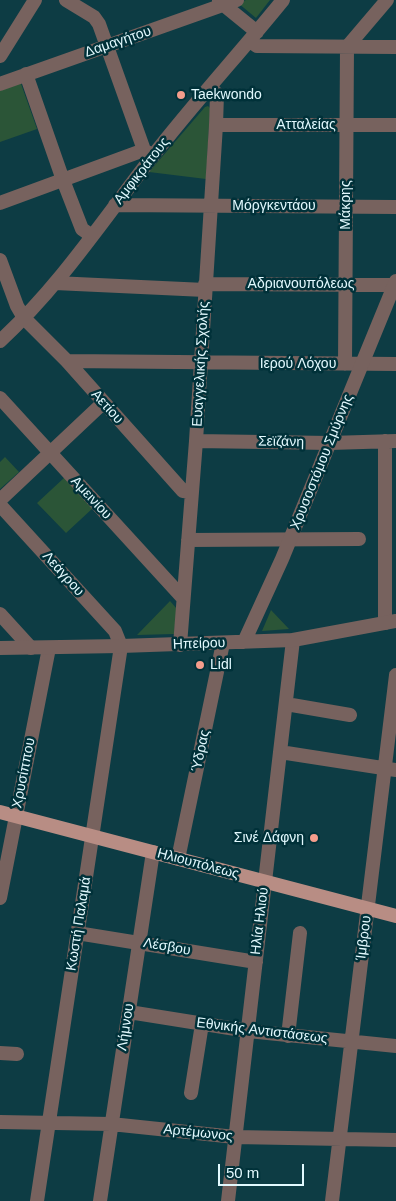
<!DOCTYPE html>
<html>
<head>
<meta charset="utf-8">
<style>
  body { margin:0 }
  #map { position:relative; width:396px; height:1201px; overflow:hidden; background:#0d3c44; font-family:Helvetica,sans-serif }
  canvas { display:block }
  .scale { position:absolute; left:218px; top:1164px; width:86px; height:22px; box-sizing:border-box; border:2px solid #e2f9fe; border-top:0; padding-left:6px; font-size:15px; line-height:18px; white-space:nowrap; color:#e2f9fe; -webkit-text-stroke:4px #003139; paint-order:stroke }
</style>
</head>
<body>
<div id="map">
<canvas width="396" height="1201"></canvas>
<div class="scale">50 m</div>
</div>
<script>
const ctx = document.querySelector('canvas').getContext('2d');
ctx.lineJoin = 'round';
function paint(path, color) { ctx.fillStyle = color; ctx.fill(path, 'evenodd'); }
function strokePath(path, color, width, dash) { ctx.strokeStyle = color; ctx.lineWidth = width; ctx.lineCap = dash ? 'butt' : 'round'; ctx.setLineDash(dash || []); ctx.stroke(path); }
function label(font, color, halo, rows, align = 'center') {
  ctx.font = font + ' Helvetica,sans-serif'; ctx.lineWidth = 5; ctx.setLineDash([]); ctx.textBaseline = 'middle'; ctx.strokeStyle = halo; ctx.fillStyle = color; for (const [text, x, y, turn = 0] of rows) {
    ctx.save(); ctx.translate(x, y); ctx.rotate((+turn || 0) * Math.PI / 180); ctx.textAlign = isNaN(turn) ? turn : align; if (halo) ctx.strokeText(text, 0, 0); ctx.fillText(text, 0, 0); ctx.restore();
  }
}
paint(new Path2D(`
  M246,0H270L256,18L238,3Z
  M20,81L37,129L0,142V88Z
  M208,106L210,108L206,179L149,172L205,107Z
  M5,457L19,472L0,489V462Z
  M65,477L93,508L66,533L37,503Z
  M170,601L177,609L174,634L137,635Z
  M271,610L289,629L262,631Z`), '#2b5537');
strokePath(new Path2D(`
  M66,0L94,17L99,24L144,150L153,156
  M219,1L257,32
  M250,41L257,46L396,47
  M0,56L35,0
  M26,74L63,180L82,229L92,236
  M0,84L237,0
  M216,125H396
  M0,203L144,150
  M115,205L396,207
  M0,260L17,306L24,318L67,361L183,491L192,492
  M55,283L205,290
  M205,284L396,285
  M0,341C59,287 103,220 152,157C194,103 240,53 283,0
  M67,361L396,364
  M345,364L347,47L387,0
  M0,398L183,598
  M196,441L330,443L396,441
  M385,441V623
  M0,500L103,403
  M0,505L115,631L121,646L37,1201
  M188,540L359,539
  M0,614L31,648
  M180,645L196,441L216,125L217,94L210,87
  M286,704L350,715
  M280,752L396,770
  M178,859L223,643
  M0,898L49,648
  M77,933L256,962
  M129,1012L248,1031L396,1046
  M288,1036L300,933
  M0,1053L17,1054
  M191,1093L202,1024
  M0,1122L111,1124L235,1137L396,1140
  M100,1201L153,852
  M228,1201L293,640
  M332,1201L396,675`), '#77625e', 14);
strokePath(new Path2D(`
  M244,642L282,559L396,281
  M0,648L121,646L293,640L396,621`), '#77625e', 14);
strokePath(new Path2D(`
  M0,812L396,916`), '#b88d84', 14);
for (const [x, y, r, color] of [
  [181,95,5,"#f49d8c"],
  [200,665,5,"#f49d8c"],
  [314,838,5,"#f49d8c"]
]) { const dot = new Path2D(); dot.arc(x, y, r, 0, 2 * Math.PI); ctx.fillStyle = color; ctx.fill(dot); strokePath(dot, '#003139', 2); }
label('14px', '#e2f9fe', '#003139', [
  ["Δαμαγήτου",118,42,-19],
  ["Ατταλείας",306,125],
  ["Αμφικράτους",142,171,-52],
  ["Μάκρης",346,205,-90],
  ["Μόργκεντάου",274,206],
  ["Αδριανουπόλεως",301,284],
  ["Ευαγγελικής Σχολής",201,364,-87],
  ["Ιερού Λόχου",298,364],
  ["Αετίου",107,407,48],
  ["Σεϊζάνη",281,442,1],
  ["Χρυσοστόμου Σμύρνης",322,462,-68],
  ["Αμεινίου",91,498,47],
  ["Λεάγρου",63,574,48],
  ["Ηπείρου",199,644,-2],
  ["Ύδρας",201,751,-78],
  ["Χρυσίππου",24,773,-79],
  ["Ηλιουπόλεως",198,864,15],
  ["Ηλία Ηλιού",260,921,-83],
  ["Κωστή Παλαμά",79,924,-81],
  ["Ίμβρου",364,938,-83],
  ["Λέσβου",167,947,10],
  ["Λήμνου",126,1027,-81],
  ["Εθνικής Αντιστάσεως",262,1031,7],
  ["Αρτέμωνος",198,1133,6]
]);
label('14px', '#e2f9fe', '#003139', [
  ["Taekwondo",191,95],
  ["Lidl",210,665],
  ["Σινέ Δάφνη",304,838,"right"]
], 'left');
</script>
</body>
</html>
